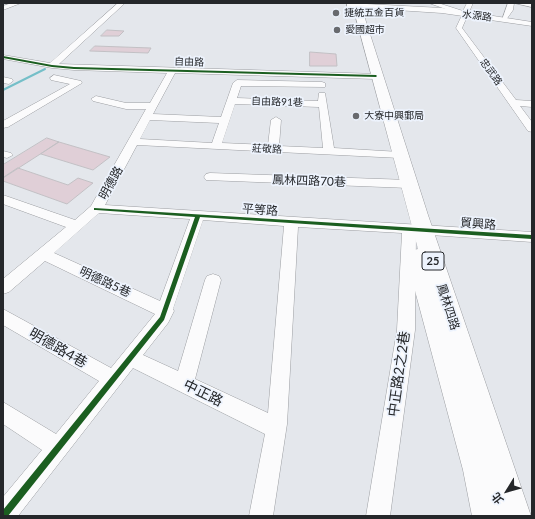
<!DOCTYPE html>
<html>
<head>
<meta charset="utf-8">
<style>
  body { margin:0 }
  #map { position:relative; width:535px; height:519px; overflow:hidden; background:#e4e7ec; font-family:Lato,"Noto Sans TC",sans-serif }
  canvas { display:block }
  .frame { position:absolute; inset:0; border:4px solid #25272a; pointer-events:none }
  .north { position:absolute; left:487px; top:471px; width:40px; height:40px; -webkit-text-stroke:3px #edf3fd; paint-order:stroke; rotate:233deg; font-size:11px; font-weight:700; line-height:16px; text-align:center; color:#25272a }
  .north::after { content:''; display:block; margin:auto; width:14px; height:18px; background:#25272a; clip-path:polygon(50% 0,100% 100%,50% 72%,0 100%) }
</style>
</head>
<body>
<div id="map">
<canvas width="535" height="519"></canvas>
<div class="frame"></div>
<div class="north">北</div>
</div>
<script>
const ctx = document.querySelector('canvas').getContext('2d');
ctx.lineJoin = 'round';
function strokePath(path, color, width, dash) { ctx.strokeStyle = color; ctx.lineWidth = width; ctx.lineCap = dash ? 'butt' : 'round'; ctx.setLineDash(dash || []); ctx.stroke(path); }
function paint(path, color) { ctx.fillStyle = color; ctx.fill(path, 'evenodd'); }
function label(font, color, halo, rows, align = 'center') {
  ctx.font = font + ' Lato,"Noto Sans TC",sans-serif'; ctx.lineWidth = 3.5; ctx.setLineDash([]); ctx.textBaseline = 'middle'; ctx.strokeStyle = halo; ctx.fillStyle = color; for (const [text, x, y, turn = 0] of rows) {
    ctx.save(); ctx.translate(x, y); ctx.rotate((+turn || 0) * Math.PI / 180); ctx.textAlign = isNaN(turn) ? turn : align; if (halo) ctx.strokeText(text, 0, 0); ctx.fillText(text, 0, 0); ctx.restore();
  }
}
strokePath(new Path2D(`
  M3,90L45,69`), '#75bfc8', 2);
const building = new Path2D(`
  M107,30L124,31L119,36H101Z
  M95,46L151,48L148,53L90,51Z
  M310,52L336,54L337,66H310Z
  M47,138L59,142L3,178V165Z
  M59,142L110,157L93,170L41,154Z
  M18,168L68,185L78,178L93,183L67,204L3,181V178Z`);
paint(building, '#e0cfd7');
strokePath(building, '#c2c0c4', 1);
const minor = new Path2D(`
  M12,3H21L3,10V6Z
  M118,3H125L59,64L379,74V78L376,79L175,73L153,114L221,117L233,83L237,80L322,82L325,83V87L241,86L237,98L318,101L319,93H325L334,148L400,152L406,155L400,158L137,145L105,205L532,232V242L416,234L415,330L390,516H366L397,330L402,233L298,227L287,424L273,516H249L265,434L133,368L18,516H3V497L42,450L3,424V402L56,434L99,381L3,325V309L111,368L155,314L45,261L9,292L3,294V279L66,227L3,204V195L75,220L91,206L146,109H126L93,101L91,99L96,96L126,103H150L167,73L74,70L52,68L3,59V55L50,63ZM235,104L319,107L323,148L279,146L281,120L276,117L271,120L268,145L222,143ZM150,120L219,123L212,143L140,139ZM99,213L190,219L160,301L54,253ZM203,220L284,226L268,413L195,379L221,280L219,276L213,274L207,276L205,280L178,371L143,355L168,323L174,311L173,309Z
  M429,3H438L463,11L467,3H473L462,28L516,100L532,101V107L520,106L532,122V132L528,131L456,28L462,15Z
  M508,3H514L513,10L506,20H502Z
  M514,3H532V7Z
  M54,75L81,81L82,83L8,127L3,128V121L70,84L51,80L50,78Z
  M3,77L12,79L13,81L9,84L3,83Z
  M3,151L11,153L13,155L7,158L3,157Z
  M210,173L409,180L415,184L409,188L206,180L204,177L206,174Z`);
const tertiary = new Path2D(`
  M347,3L442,8L532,22V26L442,13L350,7H347Z`);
const primary = new Path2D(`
  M352,3H360L428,215L531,516H472L463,470L406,257L409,251L418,249Z`);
strokePath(minor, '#9b9da1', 1);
strokePath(tertiary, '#9b9da1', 1);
strokePath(primary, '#9b9da1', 1);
paint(minor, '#fbfbfc');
paint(tertiary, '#fbfbfc');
paint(primary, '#fbfbfc');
paint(new Path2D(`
  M3,56L52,65L74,67L376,75L377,76L376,77L74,69L52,67L3,58Z
  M94,208L532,235V239L200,217L164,320L8,516H3V510L160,317L195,217L96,210H94Z`), '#1b5e20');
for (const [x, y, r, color] of [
  [336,13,4,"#686a6e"],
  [337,30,4,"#686a6e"],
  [356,116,4,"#686a6e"]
]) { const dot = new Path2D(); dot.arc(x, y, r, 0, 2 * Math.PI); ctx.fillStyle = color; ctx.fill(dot); strokePath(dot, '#edf3fd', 1.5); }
label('10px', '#25272a', '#edf3fd', [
  ["捷統五金百貨",344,13],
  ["愛國超市",345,30],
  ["大寮中興郵局",364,116]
], 'left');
label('10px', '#25272a', '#edf3fd', [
  ["水源路",477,16,7],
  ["自由路",189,62,2],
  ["忠武路",491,72,54],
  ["自由路91巷",277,102,2],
  ["莊敬路",267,149,3]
]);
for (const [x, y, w] of [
  [433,261,22]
]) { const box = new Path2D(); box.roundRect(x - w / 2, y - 9, w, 18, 3); ctx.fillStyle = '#edf3fd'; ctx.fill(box); strokePath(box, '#25272a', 1); }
label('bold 11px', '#25272a', null, [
  ["25",433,261]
]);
label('12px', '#25272a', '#edf3fd', [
  ["鳳林四路70巷",309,181,2],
  ["明德路",111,183,-61],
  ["平等路",260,210,4],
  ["貿興路",478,224,4],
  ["明德路5巷",105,282,25],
  ["鳳林四路",448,307,72]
]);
label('14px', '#25272a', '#edf3fd', [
  ["明德路4巷",58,348,30],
  ["中正路2之2巷",399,374,-82],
  ["中正路",203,393,26]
]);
</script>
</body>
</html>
